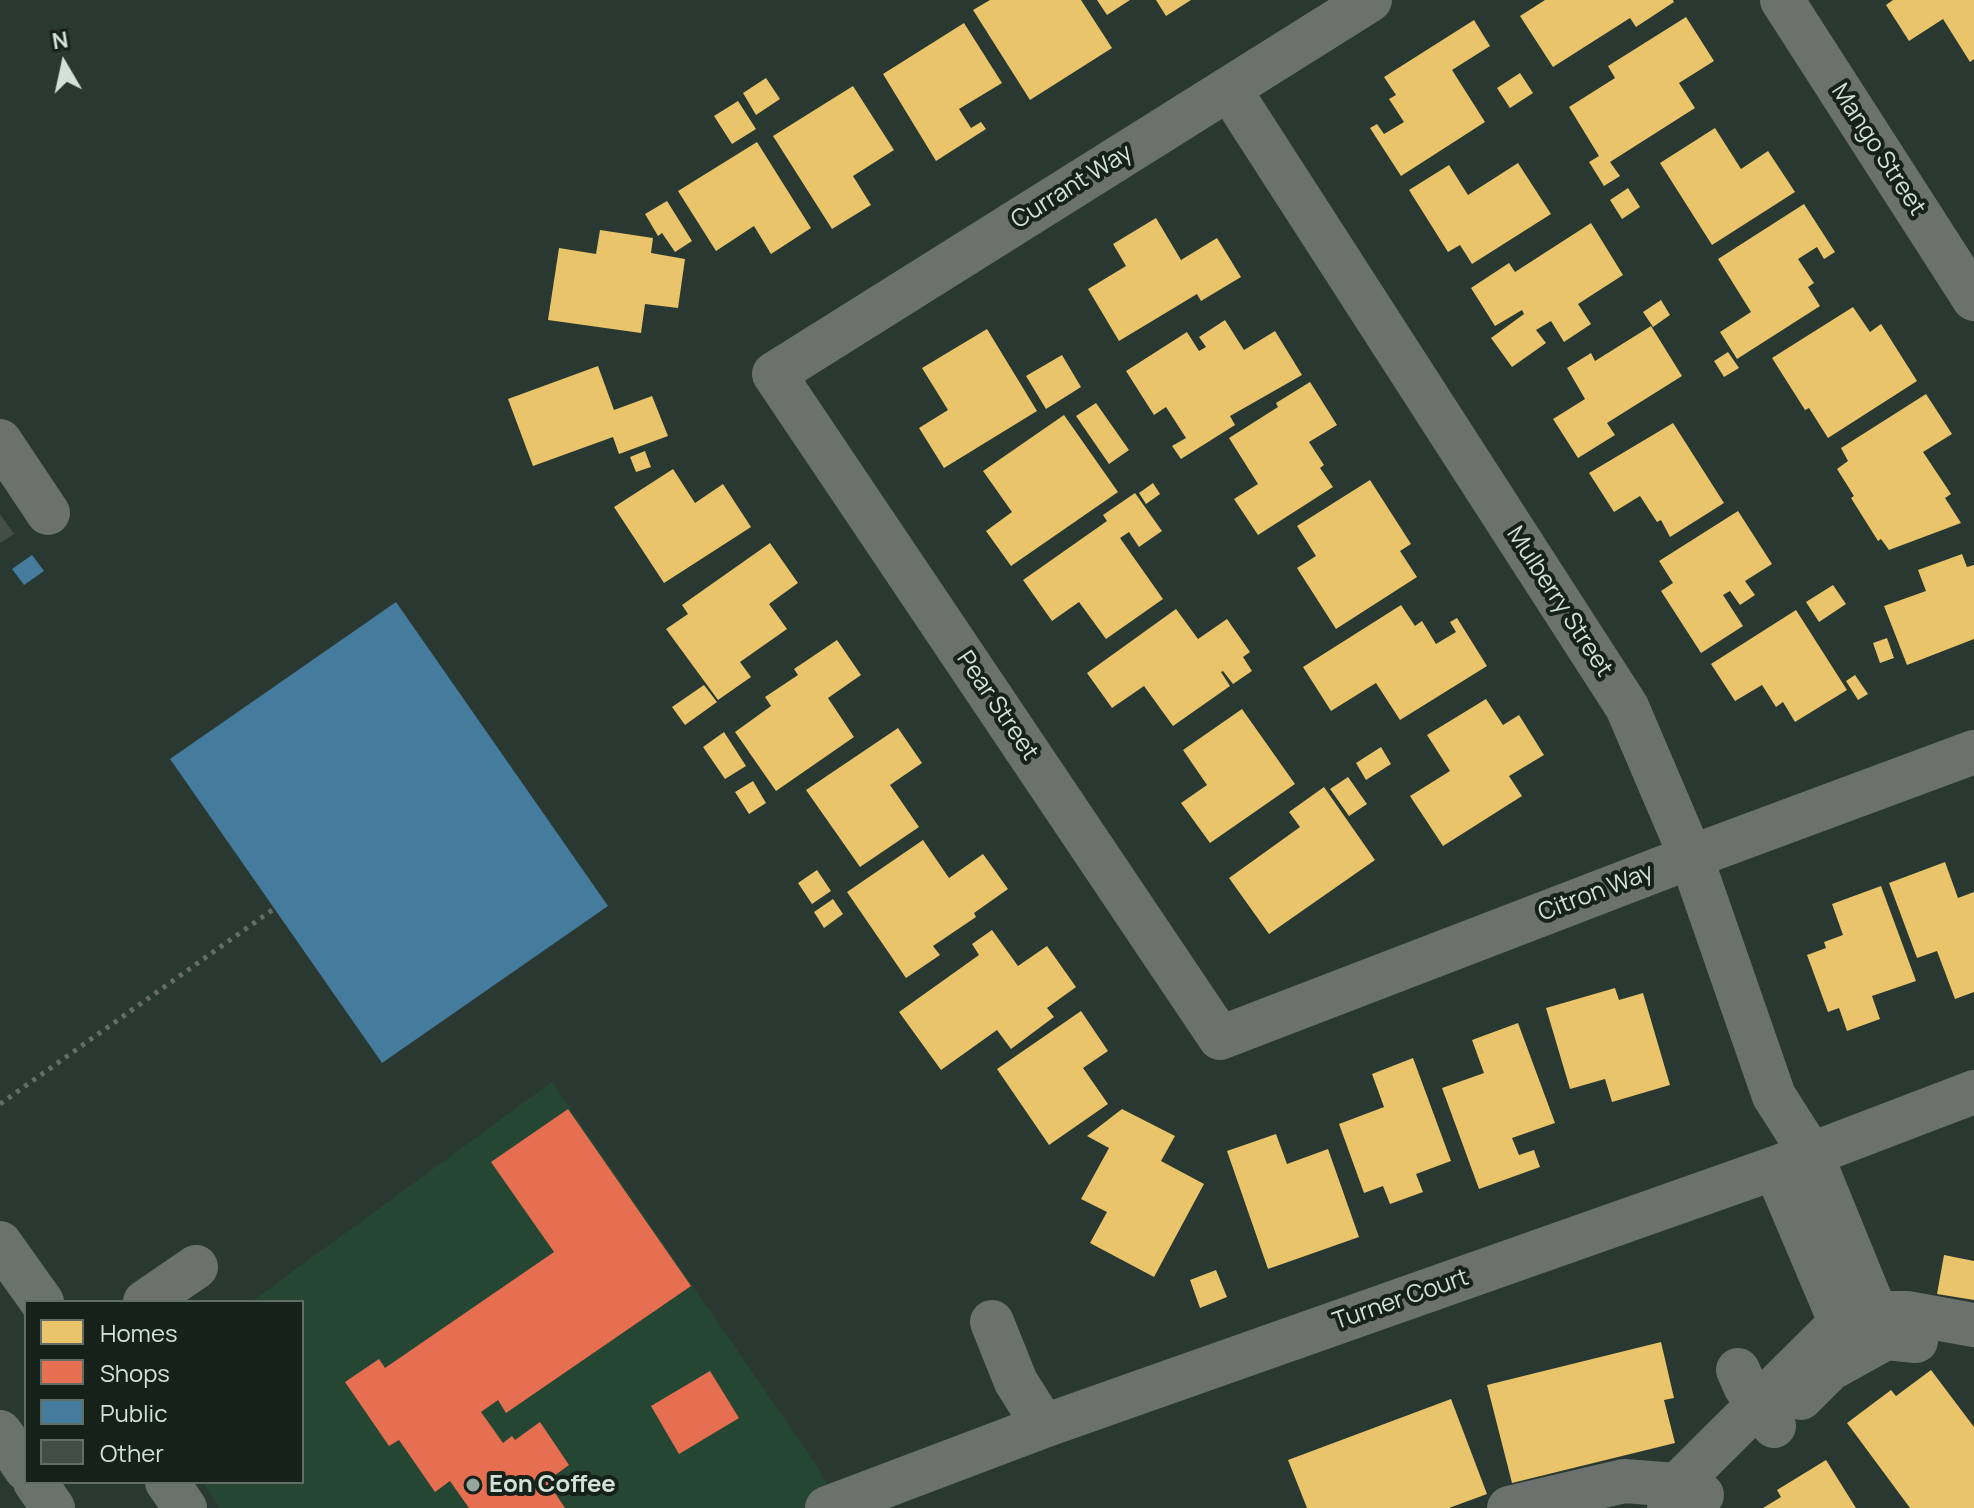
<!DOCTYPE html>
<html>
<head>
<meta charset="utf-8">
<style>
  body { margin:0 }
  #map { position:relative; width:1974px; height:1508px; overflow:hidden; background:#293830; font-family:Manrope,sans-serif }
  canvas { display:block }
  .legend { position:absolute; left:24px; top:1300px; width:280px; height:184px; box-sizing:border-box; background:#16211a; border:2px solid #616e66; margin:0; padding:10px 14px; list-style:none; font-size:24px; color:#d2e2d8 }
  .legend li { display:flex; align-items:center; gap:16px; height:40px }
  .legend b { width:40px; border:2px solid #616e66 }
  .north { position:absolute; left:24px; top:24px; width:80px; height:80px; -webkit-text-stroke:6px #16211a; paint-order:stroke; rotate:351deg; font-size:22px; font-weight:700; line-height:32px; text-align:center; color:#d2e2d8 }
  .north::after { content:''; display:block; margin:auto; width:28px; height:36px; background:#d2e2d8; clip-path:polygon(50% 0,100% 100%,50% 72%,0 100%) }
</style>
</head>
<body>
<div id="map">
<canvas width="1974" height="1508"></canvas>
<ul class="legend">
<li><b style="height:22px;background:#e9c46a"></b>Homes</li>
<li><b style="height:22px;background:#e76f51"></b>Shops</li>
<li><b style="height:22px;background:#457b9d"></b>Public</li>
<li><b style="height:22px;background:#434e48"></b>Other</li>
</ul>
<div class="north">N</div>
</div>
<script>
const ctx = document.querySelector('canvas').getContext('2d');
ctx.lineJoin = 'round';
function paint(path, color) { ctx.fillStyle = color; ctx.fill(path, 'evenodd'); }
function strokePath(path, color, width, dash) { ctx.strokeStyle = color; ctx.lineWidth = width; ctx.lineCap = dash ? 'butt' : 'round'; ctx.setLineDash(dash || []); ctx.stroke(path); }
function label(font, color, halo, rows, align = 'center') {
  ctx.font = font + ' Manrope,sans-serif'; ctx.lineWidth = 8; ctx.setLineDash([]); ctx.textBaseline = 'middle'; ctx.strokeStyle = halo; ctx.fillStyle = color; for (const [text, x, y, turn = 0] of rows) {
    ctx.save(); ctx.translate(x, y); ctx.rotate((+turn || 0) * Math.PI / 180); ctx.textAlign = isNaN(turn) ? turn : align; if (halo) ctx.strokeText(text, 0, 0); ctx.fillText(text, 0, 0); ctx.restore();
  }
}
paint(new Path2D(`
  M552,1082L817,1466L840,1508H220L202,1482H302V1302H251Z`), '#264634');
paint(new Path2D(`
  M990,0H1081L1112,48L1030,100L973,10Z
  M1097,0H1130L1107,15Z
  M1156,0H1191L1166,16Z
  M1545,0H1673L1674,2L1636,27L1630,18L1553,67L1520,16Z
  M1893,0H1974V59L1970,62L1943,19L1909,41L1886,5Z
  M1686,17L1714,61L1679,83L1695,108L1610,162L1620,176L1604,186L1589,162L1599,156L1569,107L1615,78L1608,66Z
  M1474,20L1490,46L1452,70L1485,122L1401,176L1370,128L1377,124L1384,134L1404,122L1389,99L1396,95L1384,77Z
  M964,23L1002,83L959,109L971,128L981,122L986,129L936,161L883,74Z
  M1520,73L1533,93L1510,108L1497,88Z
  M766,78L780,99L756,115L743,93Z
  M853,86L894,150L853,176L871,205L832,229L773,136Z
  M738,101L756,129L732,144L714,116Z
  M1715,128L1741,169L1768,151L1795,192L1712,245L1660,163Z
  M757,142L811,228L771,254L754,226L716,251L678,191Z
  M1518,163L1551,214L1472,264L1460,245L1448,252L1409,190L1449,165L1468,195Z
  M1628,188L1640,207L1622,219L1610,200Z
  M667,201L692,241L675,252L662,233L658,236L645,214Z
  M1804,204L1835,252L1824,259L1817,247L1798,259L1814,283L1808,287L1820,306L1737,359L1720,332L1751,312L1718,259Z
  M1156,218L1181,260L1217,238L1241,277L1201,301L1197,294L1119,341L1088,289L1126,266L1113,244Z
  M1591,223L1623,275L1578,304L1591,324L1564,342L1551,321L1536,330L1546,343L1512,367L1491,338L1524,314L1522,310L1495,326L1471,288L1509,263L1515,272Z
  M600,230L653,238L651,253L685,259L678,308L645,304L641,333L548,320L559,248L596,254Z
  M1661,300L1670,315L1653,327L1643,312Z
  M1853,307L1870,332L1881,324L1917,381L1828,438L1809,408L1805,410L1772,358Z
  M1225,320L1244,350L1275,331L1302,375L1230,416L1235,425L1181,459L1172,446L1186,438L1166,407L1154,415L1126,371L1187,332L1199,351L1206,347L1199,337Z
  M1651,326L1682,376L1607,423L1615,435L1578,458L1553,419L1585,399L1567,368L1591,353L1595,361Z
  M987,329L1037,411L944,468L919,428L948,410L922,368Z
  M1728,352L1739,368L1724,377L1714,361Z
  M1062,355L1081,387L1046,409L1026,376Z
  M598,366L614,410L652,396L668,436L619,454L613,437L533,466L508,399Z
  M1310,382L1337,425L1309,442L1324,465L1320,468L1333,487L1258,535L1234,499L1258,484L1229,438L1278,407L1276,403Z
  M1926,394L1952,434L1923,452L1951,494L1945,498L1961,523L1889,550L1881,539L1878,541L1851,498L1854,496L1837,469L1848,461L1841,448Z
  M1096,403L1129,450L1109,464L1076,416Z
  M1064,415L1118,492L1011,566L986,531L1012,512L983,471Z
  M1673,423L1724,503L1670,537L1661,520L1657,522L1640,496L1614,512L1589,473Z
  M645,451L651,467L636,472L630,457Z
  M673,469L695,503L723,484L751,527L664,583L614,507Z
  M1370,480L1411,544L1400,551L1417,577L1336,629L1297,568L1316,556L1297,526Z
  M1153,483L1160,494L1146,504L1139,493Z
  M1135,493L1162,531L1139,547L1129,532L1120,538L1163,599L1106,639L1079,602L1052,621L1023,580L1107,521L1103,515Z
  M1738,511L1772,564L1745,581L1755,595L1740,605L1730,591L1723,595L1743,626L1701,653L1661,591L1673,583L1659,561Z
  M770,543L798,583L769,604L787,629L740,662L751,677L718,700L666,629L688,614L682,605Z
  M1962,554L1967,567L1974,565V639L1907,665L1884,606L1926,591L1918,570Z
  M1833,585L1846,604L1819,622L1806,602Z
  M1401,605L1415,626L1422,621L1436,644L1456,632L1450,622L1457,618L1487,666L1400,720L1376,683L1331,711L1303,667Z
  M1176,609L1198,639L1227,619L1250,652L1243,657L1252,671L1233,684L1223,671L1221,672L1230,686L1173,726L1144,686L1112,708L1087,673Z
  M1796,610L1847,690L1795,722L1783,702L1776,707L1762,685L1735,701L1711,664Z
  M1887,638L1894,658L1880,663L1873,643Z
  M837,640L861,675L828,698L854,737L776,791L735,732L771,706L765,697L798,675L794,669Z
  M1855,675L1868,694L1858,700L1846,681Z
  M704,685L717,702L685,725L672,707Z
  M1486,699L1503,725L1519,715L1544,755L1509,776L1522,796L1443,846L1410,796L1450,771L1427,735Z
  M1242,709L1295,784L1210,843L1181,803L1207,785L1183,750Z
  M898,728L922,763L890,785L919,827L860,867L806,790Z
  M724,732L746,766L725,779L703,747Z
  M1381,747L1391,764L1366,780L1356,763Z
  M1348,777L1367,804L1349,816L1330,789Z
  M753,781L766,803L749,814L735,792Z
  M1324,787L1375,860L1269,934L1229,878L1300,827L1289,812Z
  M923,840L949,878L983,854L1008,889L974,913L976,917L933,946L940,955L906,978L847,892Z
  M1945,862L1958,898L1974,892V992L1955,999L1937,951L1917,958L1889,883Z
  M817,870L831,891L812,904L798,883Z
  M1881,886L1916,981L1872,996L1880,1019L1847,1031L1839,1008L1828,1012L1807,955L1826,948L1824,942L1843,935L1832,904Z
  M833,899L843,914L824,928L814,912Z
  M992,930L1018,966L1047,946L1076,987L1047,1008L1054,1017L1011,1049L997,1030L941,1070L899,1012L979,955L972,944Z
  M1615,988L1619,1000L1643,993L1670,1085L1612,1102L1605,1079L1570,1089L1546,1008Z
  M1081,1011L1108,1051L1083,1068L1108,1104L1049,1145L997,1069Z
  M1518,1023L1555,1123L1512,1138L1519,1155L1534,1150L1540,1167L1479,1189L1442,1088L1484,1073L1472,1040Z
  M1413,1058L1451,1161L1416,1174L1423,1192L1390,1204L1383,1186L1364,1193L1339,1124L1384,1107L1372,1074Z
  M1122,1109L1175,1136L1161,1161L1204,1184L1154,1277L1090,1243L1107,1212L1081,1199L1109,1148L1087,1136Z
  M1276,1134L1287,1164L1328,1149L1359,1237L1268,1269L1227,1151Z
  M1944,1255L1974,1261V1300L1937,1294Z
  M1216,1270L1227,1297L1200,1308L1190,1280Z
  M1661,1342L1674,1398L1664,1400L1675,1443L1512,1483L1487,1385Z
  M1931,1370L1974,1427V1508H1910L1847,1423L1891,1390L1896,1396Z
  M1451,1399L1487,1494L1449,1508H1307L1288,1460Z
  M1826,1460L1856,1508H1763L1781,1497L1777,1490Z`), '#e9c46a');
paint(new Path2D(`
  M568,1109L691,1286L506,1413L498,1400L481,1412L503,1443L512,1436L515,1440L540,1422L569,1465L547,1481L565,1508H469L450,1481L435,1492L399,1440L389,1446L345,1382L379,1359L385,1368L554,1252L491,1162Z
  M710,1371L739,1418L679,1454L651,1406Z`), '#e76f51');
paint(new Path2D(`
  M32,555L44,571L24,585L12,569Z
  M396,602L608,906L382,1063L170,759Z`), '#457b9d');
paint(new Path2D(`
  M0,514L14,534L0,543Z`), '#434e48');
strokePath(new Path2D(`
  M0,1104L275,908`), '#646c67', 5, [4, 6]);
strokePath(new Path2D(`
  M1370,0L774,374L1220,1038L1691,857L1974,752
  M1782,0L1974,299
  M1229,89L1627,707L1691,857L1774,1096L1811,1154L1886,1338
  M0,441L48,513
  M1775,1168L1839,1319L1835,1328
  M145,1302L196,1267
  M992,1322L1016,1382L1044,1426
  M1738,1370L1745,1386L1774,1426
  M1801,1398L1830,1369L1886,1338L1916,1341
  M827,1508L1044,1426L1775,1168L1974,1092
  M1509,1508L1624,1481L1677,1485L1702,1495
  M1669,1508L1677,1485L1835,1328L1877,1313H1907L1974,1325`), '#6b726e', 44);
strokePath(new Path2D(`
  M0,1243L42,1302
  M0,1432L26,1469
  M35,1482L53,1508
  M167,1482L185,1508`), '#69736c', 44);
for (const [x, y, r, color] of [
  [473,1485,8,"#97a69d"]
]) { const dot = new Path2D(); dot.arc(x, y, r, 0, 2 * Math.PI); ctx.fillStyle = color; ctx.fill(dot); strokePath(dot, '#16211a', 3); }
label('24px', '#d2e2d8', '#16211a', [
  ["Mango Street",1878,150,57],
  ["Currant Way",1072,187,-32],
  ["Mulberry Street",1559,602,57],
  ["Pear Street",997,706,56],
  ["Citron Way",1596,893,-21],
  ["Turner Court",1401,1300,-19]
]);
label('bold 24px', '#d2e2d8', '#16211a', [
  ["Eon Coffee",489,1485]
], 'left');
</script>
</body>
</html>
